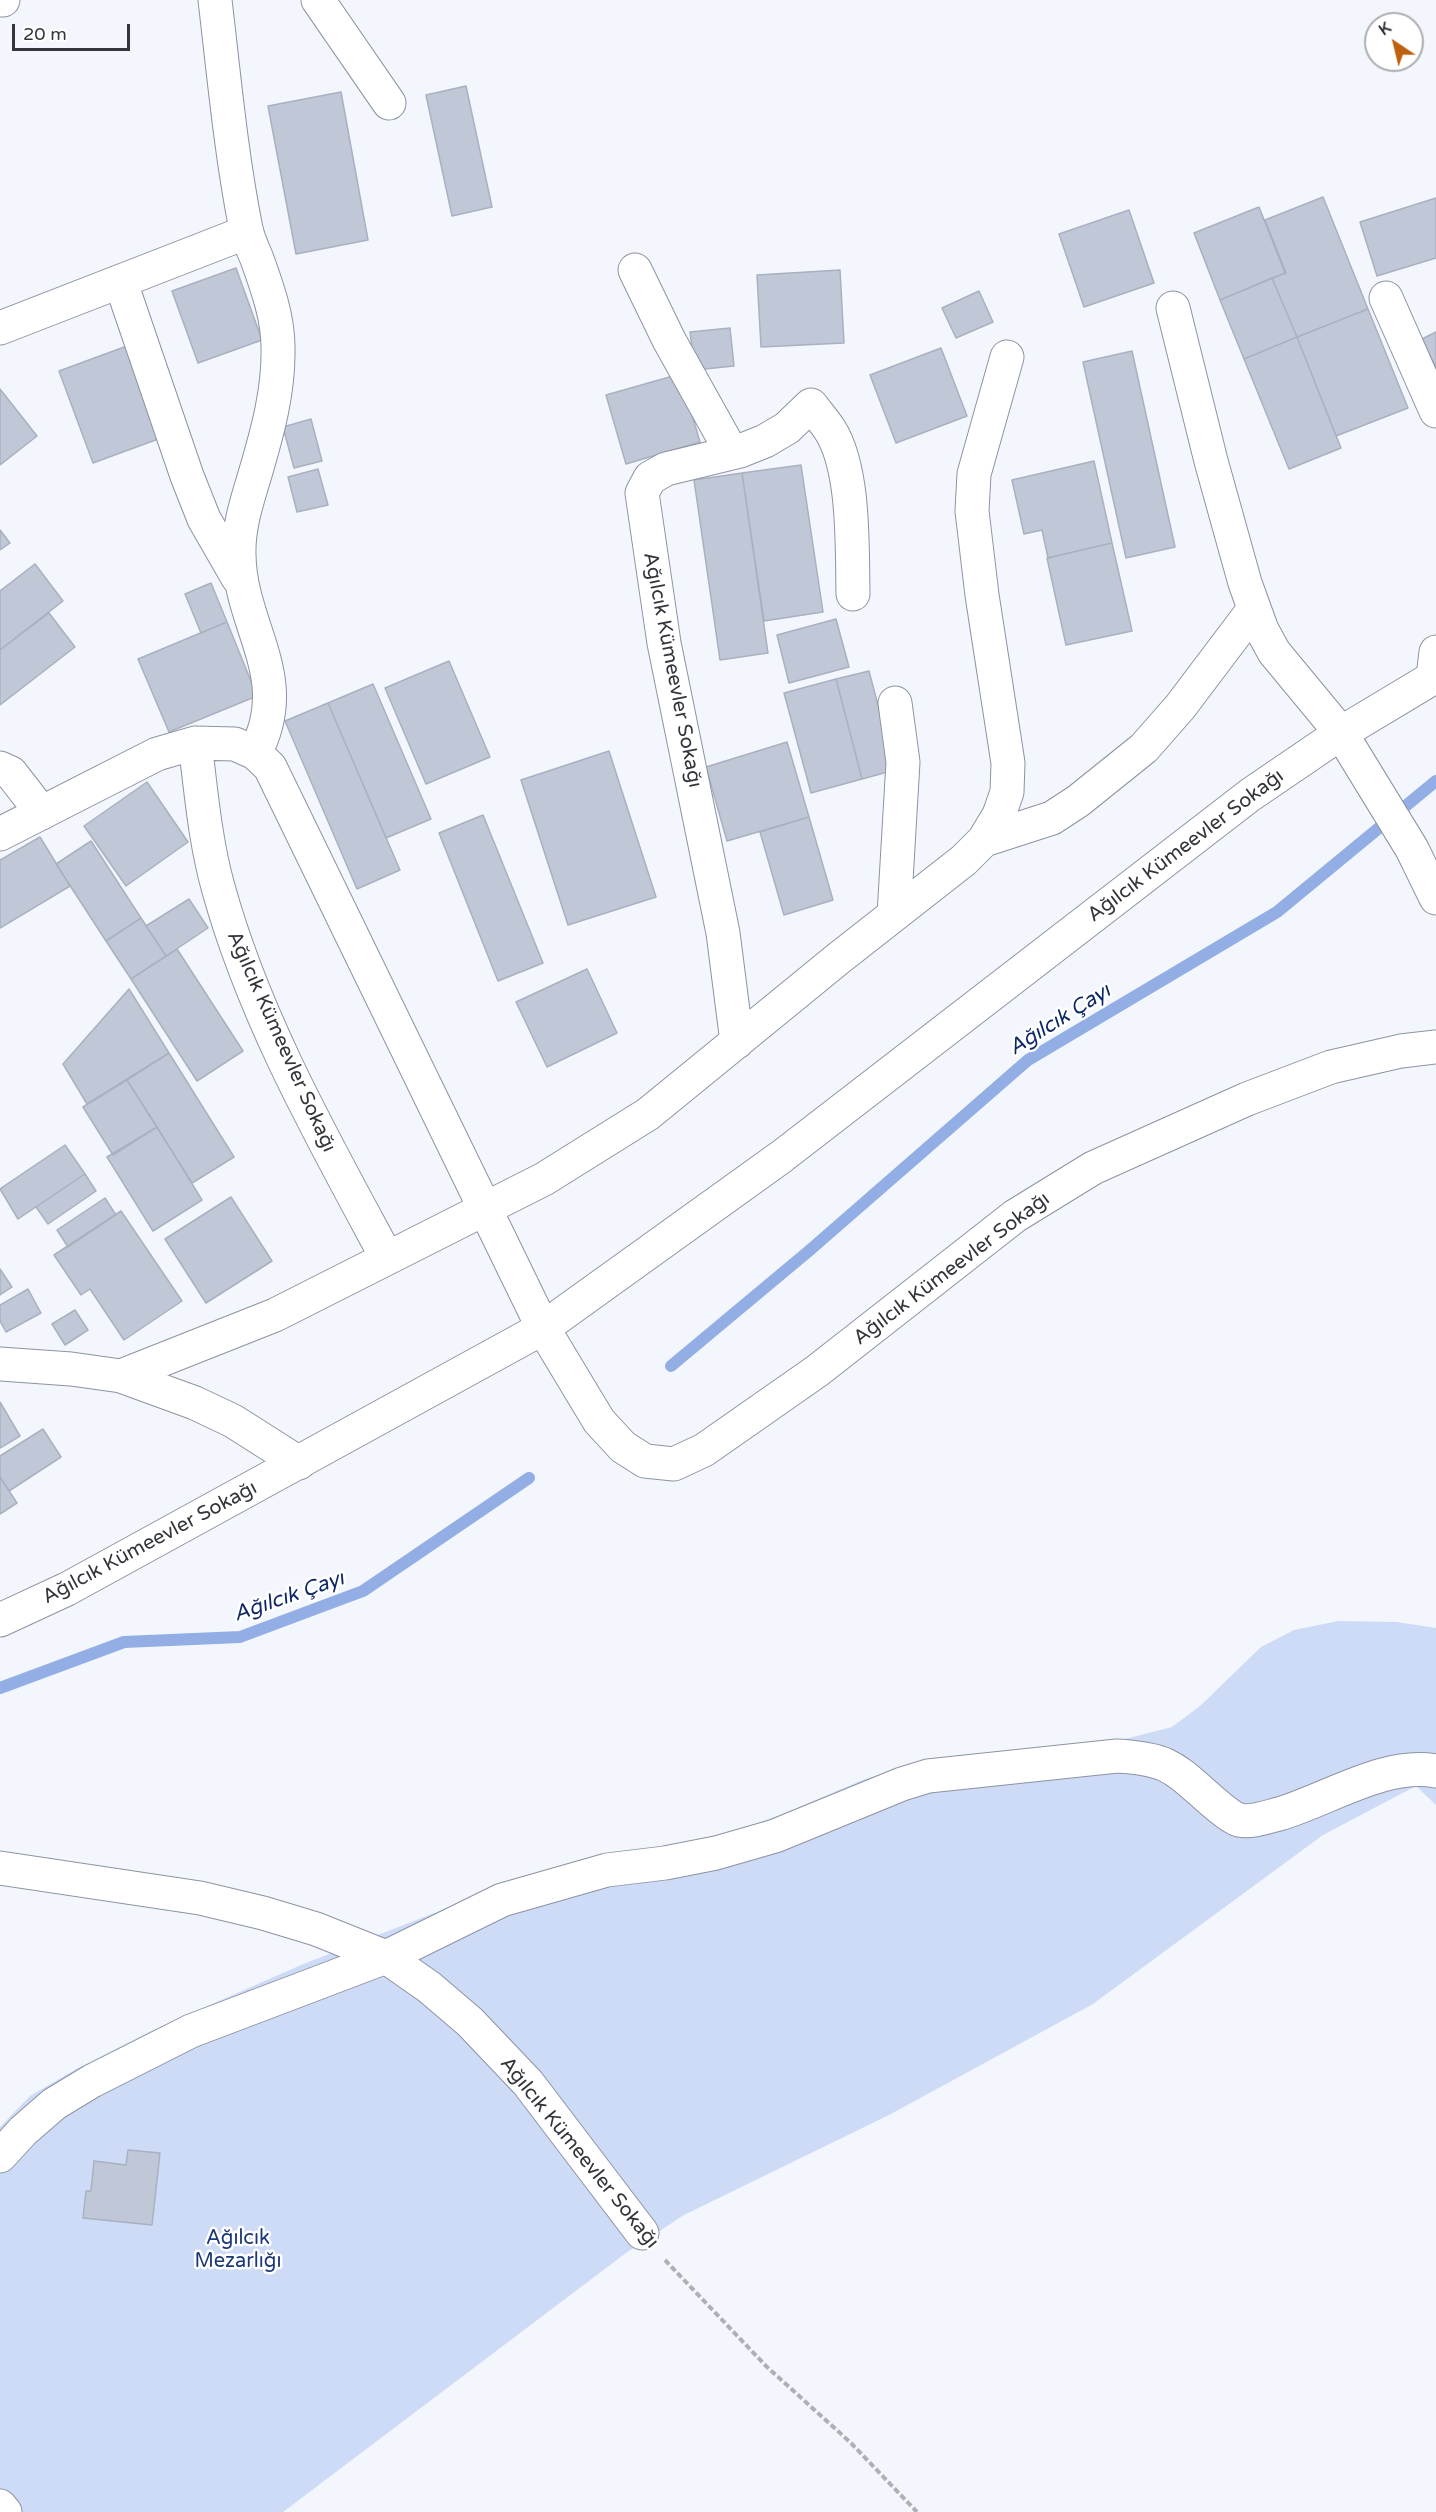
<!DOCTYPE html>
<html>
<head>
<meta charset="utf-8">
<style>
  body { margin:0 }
  #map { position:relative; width:1436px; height:2512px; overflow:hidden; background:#f3f7fd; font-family:"Varela Round",sans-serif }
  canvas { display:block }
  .north { position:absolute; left:1364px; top:12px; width:60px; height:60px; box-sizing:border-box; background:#fff; border:2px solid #adaeb1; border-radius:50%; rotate:325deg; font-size:16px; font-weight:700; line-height:24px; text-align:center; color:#32353b }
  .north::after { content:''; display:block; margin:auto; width:21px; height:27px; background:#bd610f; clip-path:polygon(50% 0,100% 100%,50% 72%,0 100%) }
  .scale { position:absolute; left:12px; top:24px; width:118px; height:27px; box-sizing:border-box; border:3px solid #32353b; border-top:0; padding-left:8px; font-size:18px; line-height:21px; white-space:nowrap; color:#32353b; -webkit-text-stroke:4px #fff; paint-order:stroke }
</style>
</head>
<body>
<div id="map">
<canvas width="1436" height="2512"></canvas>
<div class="north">K</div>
<div class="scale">20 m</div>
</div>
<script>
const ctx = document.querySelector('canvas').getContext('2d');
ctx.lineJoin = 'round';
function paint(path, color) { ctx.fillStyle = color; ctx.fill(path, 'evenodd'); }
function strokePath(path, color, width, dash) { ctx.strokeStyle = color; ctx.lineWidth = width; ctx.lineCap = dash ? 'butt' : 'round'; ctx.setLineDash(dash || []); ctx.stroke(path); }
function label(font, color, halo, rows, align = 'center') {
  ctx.font = font + ' "Varela Round",sans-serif'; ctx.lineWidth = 5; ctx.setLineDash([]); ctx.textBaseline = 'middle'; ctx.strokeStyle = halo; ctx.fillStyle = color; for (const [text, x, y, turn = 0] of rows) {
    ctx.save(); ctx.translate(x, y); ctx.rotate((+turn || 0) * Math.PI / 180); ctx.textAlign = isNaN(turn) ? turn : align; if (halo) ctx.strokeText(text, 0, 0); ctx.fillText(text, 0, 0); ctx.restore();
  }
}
paint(new Path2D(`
  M1338,1621L1397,1622L1436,1628V1805L1416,1786L1323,1835L1093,2004L889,2115L684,2215L626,2253L283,2512H0V2127L30,2096L76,2069L153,2030L301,1965L516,1881L701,1843L783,1814L865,1779L925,1762L1125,1739L1172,1727L1200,1706L1261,1647L1294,1630Z`), '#cddbf7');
strokePath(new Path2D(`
  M671,1366L810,1250L1028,1060L1277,912L1436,781
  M0,1688L124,1642L240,1637L363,1591L529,1478`), '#92aee4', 12);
const building = new Path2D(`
  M466,86L492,207L452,216L426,95Z
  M341,92L368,240L296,254L268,106Z
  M1323,197L1368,309L1297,337L1272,278L1286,273L1265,220Z
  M1436,198V258L1377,276L1360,222Z
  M1259,207L1285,273L1220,300L1194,233Z
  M1129,210L1154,283L1084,307L1059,234Z
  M236,268L262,340L198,363L172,291Z
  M840,270L844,343L761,347L757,275Z
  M1272,278L1297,337L1244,359L1220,300Z
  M979,291L993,322L956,338L942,308Z
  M1368,309L1408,408L1336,436L1297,337Z
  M730,328L734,366L695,370L690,332Z
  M1436,332V368L1422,339Z
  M1297,337L1341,448L1289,469L1244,359Z
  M127,346L161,438L93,463L59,371Z
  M941,348L967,416L896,443L870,375Z
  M1132,351L1175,547L1126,558L1083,362Z
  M680,374L700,442L626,464L606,395Z
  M0,389L37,436L0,465Z
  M311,419L322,461L294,468L283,427Z
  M1094,461L1112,543L1048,558L1042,530L1024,534L1012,480Z
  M801,465L823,612L764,621L742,473Z
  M318,469L328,505L297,512L288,477Z
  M742,473L768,653L720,660L694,480Z
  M0,530L10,543L0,550Z
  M1112,543L1132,631L1066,645L1047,558Z
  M35,564L63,601L0,650V591Z
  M211,583L227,622L201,633L185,594Z
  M49,613L75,647L0,705V650Z
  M836,619L849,667L789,683L777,635Z
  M227,622L257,696L169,732L138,659Z
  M449,661L490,757L426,784L385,688Z
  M869,671L895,770L862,779L836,679Z
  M836,679L862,779L811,793L784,693Z
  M373,684L431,819L386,838L328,703Z
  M328,703L400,870L357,889L285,721Z
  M787,742L809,817L727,841L706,767Z
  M609,751L656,897L568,925L521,780Z
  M147,782L188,842L126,886L84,826Z
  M483,815L543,963L498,981L439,833Z
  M809,817L833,900L784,915L760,832Z
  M40,837L70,886L0,928V860Z
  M91,841L141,918L106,941L56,864Z
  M189,899L208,928L166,956L146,926Z
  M141,918L166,956L131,979L106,941Z
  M177,949L243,1051L197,1081L131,979Z
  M587,969L617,1033L547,1067L516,1002Z
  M129,989L169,1053L87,1104L63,1064Z
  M169,1053L234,1157L192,1183L127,1080Z
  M127,1080L157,1127L113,1155L83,1107Z
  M157,1127L202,1200L153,1231L107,1157Z
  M65,1145L85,1174L18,1219L0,1189Z
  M85,1174L96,1191L48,1224L36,1207Z
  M231,1197L272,1261L206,1303L165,1239Z
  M105,1198L116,1215L68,1247L57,1230Z
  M121,1211L182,1301L124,1340L90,1289L81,1295L54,1255Z
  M0,1269L12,1287L0,1295Z
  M28,1289L41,1313L6,1332L0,1321V1305Z
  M75,1310L88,1330L65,1345L52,1324Z
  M0,1402L20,1436L0,1448Z
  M43,1429L61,1457L9,1491L0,1477V1456Z
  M0,1477L17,1503L0,1514Z
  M128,2150L160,2153L152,2225L83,2218L86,2191H91L94,2161L126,2165Z`);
paint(building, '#c0c8d8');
strokePath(building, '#a9b0bf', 1.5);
const minor = new Path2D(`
  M0,0H3
  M215,0C224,76 231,154 246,229C248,239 253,249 257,259C267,287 278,317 278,347C279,390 268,430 256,471C248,498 238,526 239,555C240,628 295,677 255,753
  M318,0L389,103
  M635,270L669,340L732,453
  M121,283L187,476L204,519L238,578
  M1386,298L1436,411
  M1173,308L1211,461L1245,583L1262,630L1274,652L1341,733L1412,849L1436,898
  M0,328L247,232
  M1433,677L1436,652
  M195,743C201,791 205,840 218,887C254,1018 323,1139 387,1258
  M0,768L11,773L42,813
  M0,834L157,754L195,743L235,744L255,753L270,767L543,1328L599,1421L623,1447L645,1461L674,1464L704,1450L817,1371L1015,1216L1093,1168L1247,1099L1331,1067L1401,1051L1436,1047
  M984,840L1052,818L1078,801L1144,748L1180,707L1254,609
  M894,915L903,762L895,703
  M737,1042L723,933L664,643L642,493L650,478L666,469L740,451L765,441L787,428L811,405C817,413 825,422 830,430C855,469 852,548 853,594
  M0,1364L71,1369L121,1376L195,1403L233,1421L299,1463
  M121,1376L275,1315L544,1179L648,1114L839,958L964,860L984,840L999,815L1007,792L1008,763L982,595L972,511L974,474L1007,357
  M0,1868L200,1898L263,1913L316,1929L386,1957L429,1987L470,2022L528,2083L642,2233
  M0,2156L23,2131L54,2104L92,2081L191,2031L386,1957L502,1900L607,1870L665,1863L716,1853L775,1836L902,1784L928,1776L1117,1756C1170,1759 1174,1768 1212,1801C1219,1807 1230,1817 1239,1820C1251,1823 1267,1817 1279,1814C1327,1800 1386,1761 1436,1771
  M0,2506L5,2512`);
const major = new Path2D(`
  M0,1620L67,1589L543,1328L781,1157L1250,795L1341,733L1436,676`);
strokePath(minor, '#8c93a2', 35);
strokePath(major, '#8c93a2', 35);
strokePath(new Path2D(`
  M665,2260L766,2366L851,2443L917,2512`), '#adb0b6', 4, [6, 3]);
strokePath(minor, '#fff', 33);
strokePath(major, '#fff', 33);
label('20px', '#32353b', '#fff', [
  ["Ağılcık Kümeevler Sokağı",672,670,79],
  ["Ağılcık Kümeevler Sokağı",1186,846,-37],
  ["Ağılcık Kümeevler Sokağı",281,1042,66],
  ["Ağılcık Kümeevler Sokağı",952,1269,-37],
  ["Ağılcık Kümeevler Sokağı",150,1543,-28],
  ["Ağılcık Kümeevler Sokağı",579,2153,51]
]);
label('20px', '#1b3878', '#fff', [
  ["Ağılcık",238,2239],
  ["Mezarlığı",238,2262]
]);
label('italic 21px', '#0e2867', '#fff', [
  ["Ağılcık Çayı",1060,1020,-32],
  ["Ağılcık Çayı",289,1597,-19]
]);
</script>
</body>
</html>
